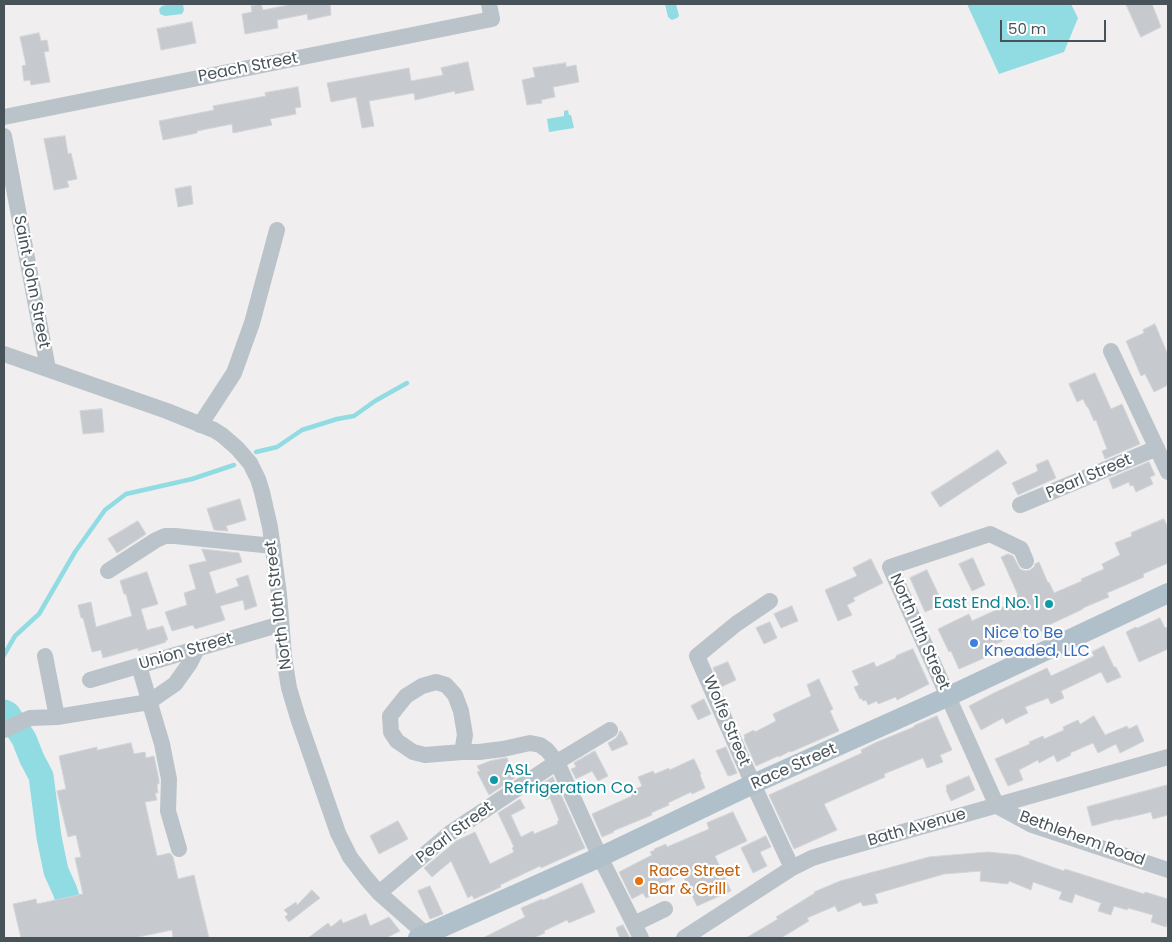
<!DOCTYPE html>
<html>
<head>
<meta charset="utf-8">
<style>
  body { margin:0 }
  #map { position:relative; width:1172px; height:942px; overflow:hidden; background:#f0eeee; font-family:Poppins,sans-serif }
  canvas { display:block }
  .frame { position:absolute; inset:0; border:5px solid #485359; pointer-events:none }
  .scale { position:absolute; left:1000px; top:20px; width:106px; height:22px; box-sizing:border-box; border:2px solid #485359; border-top:0; padding-left:6px; font-size:15px; line-height:18px; white-space:nowrap; color:#485359; -webkit-text-stroke:4px #fff; paint-order:stroke }
</style>
</head>
<body>
<div id="map">
<canvas width="1172" height="942"></canvas>
<div class="frame"></div>
<div class="scale">50 m</div>
</div>
<script>
const ctx = document.querySelector('canvas').getContext('2d');
ctx.lineJoin = 'round';
function paint(path, color) { ctx.fillStyle = color; ctx.fill(path, 'evenodd'); }
function strokePath(path, color, width, dash) { ctx.strokeStyle = color; ctx.lineWidth = width; ctx.lineCap = dash ? 'butt' : 'round'; ctx.setLineDash(dash || []); ctx.stroke(path); }
function label(font, color, halo, rows, align = 'center') {
  ctx.font = font + ' Poppins,sans-serif'; ctx.lineWidth = 4.5; ctx.setLineDash([]); ctx.textBaseline = 'middle'; ctx.strokeStyle = halo; ctx.fillStyle = color; for (const [text, x, y, turn = 0] of rows) {
    ctx.save(); ctx.translate(x, y); ctx.rotate((+turn || 0) * Math.PI / 180); ctx.textAlign = isNaN(turn) ? turn : align; if (halo) ctx.strokeText(text, 0, 0); ctx.fillText(text, 0, 0); ctx.restore();
  }
}
paint(new Path2D(`
  M171,4L183,5L184,10L182,14L165,16L160,14L159,9L162,6Z
  M665,4H676L679,16L677,18L672,20L668,17Z
  M967,4H1071L1078,18L1064,52L999,74Z
  M568,110L569,115H571L574,128L549,132L547,119L564,116V111Z`), '#91dbe2');
strokePath(new Path2D(`
  M256,452L277,447L302,430L337,419L354,416L375,401L407,383
  M4,655L15,636L39,614L75,552L105,510L126,494L192,479L234,465
  M4,705L8,714`), '#91dbe2', 4.5);
strokePath(new Path2D(`
  M4,712L8,714L24,739L32,759L41,776L49,837L56,871L65,891L72,913`), '#91dbe2', 25);
const building = new Path2D(`
  M261,4L263,10L294,4H330L331,15L308,20L307,14L277,20L278,28L245,34L242,14L252,12L251,6Z
  M1126,4H1152L1161,27L1141,37Z
  M192,22L196,43L161,50L157,29Z
  M39,33L41,41L47,40L49,51L44,52L50,82L31,85L30,80L24,81L22,66L26,65L20,37Z
  M468,62L474,90L455,94V91L415,100L414,93L369,101L374,126L362,128L356,97L331,102L327,83L409,68L411,81L443,75L441,68Z
  M566,63V67L576,65L579,82L553,87L555,97L541,100L542,103L527,105L522,80L535,77L533,68Z
  M298,87L301,107L295,108L296,114L270,119L272,125L233,133L232,124L197,131V133L163,140L159,121L214,110L213,106L266,96L265,93Z
  M65,136L68,154L71,153L77,179L67,181L69,187L54,190L44,139Z
  M191,186L193,204L178,207L175,189Z
  M1155,324L1168,355V385L1154,392L1145,374L1141,376L1126,341L1144,333L1143,330Z
  M1095,373L1111,409L1122,404L1140,444L1105,459L1102,451L1107,449L1096,420L1094,421L1088,407H1087L1083,399L1077,402L1069,384Z
  M102,409L104,432L83,434L80,411Z
  M998,450L1007,463L940,507L931,493Z
  M1048,460L1056,478L1018,495L1012,483L1038,471L1036,465Z
  M1149,462L1155,475L1150,477L1153,484L1136,492L1133,485L1130,486L1129,482L1113,489L1109,479Z
  M240,499L246,520L226,526L228,531L214,530L207,509Z
  M1164,519L1168,528V563L1143,574L1144,577L1107,593L1109,597L1083,608V609L1047,626L1048,628L1026,639L1022,632L985,649L989,656L959,669L951,651L949,652L938,629L969,614L972,621L1009,604L1007,600L1018,595L1001,557L1008,554L1013,556L1020,569L1025,571L1030,570L1034,567L1035,564L1039,562L1048,583L1049,582L1054,593L1082,581L1081,579L1104,569L1102,564L1120,555L1115,543L1132,536L1131,533Z
  M138,521L146,534L117,553L108,539Z
  M202,549L239,553L242,562L209,572L216,594L239,586L236,579L248,575L257,606L245,610L243,600L220,606L225,620L195,629L193,625L172,631L165,612L187,605L184,593L196,589L189,565L206,561Z
  M973,558L985,585L972,591L959,564Z
  M871,559L883,583L853,598L855,601L847,605L852,615L838,621L825,590L857,576L853,568Z
  M927,570L943,604L925,612L910,578Z
  M147,572L158,604L141,609L147,630L163,626L168,640H165L166,642L138,651V648L103,658L101,650L92,652L83,618H81L78,605L91,602L96,627L132,616L126,594H124L120,581Z
  M792,606L798,621L781,628L774,614Z
  M1160,618L1165,628L1168,627V649L1139,662L1126,632L1136,627L1137,628Z
  M770,622L777,638L764,644L756,628Z
  M1104,646L1114,667H1116L1121,677L1107,683L1101,672L1061,691L1064,698L1051,704L1048,698L1025,707L1028,713L1017,718L1006,724L1003,718L981,730L969,706L994,693L1047,668L1051,676L1094,656L1092,652Z
  M913,649L929,684L897,700L896,697L878,704L877,701L868,705L866,700L863,701L861,698L860,699L854,687L859,685L852,671L874,662L876,667L896,658V656Z
  M728,662L736,680L721,687L713,668Z
  M819,679L833,709L830,711L839,731L791,752L790,751L779,757L778,756L756,766L744,739L745,738L744,735L754,730L755,732L776,721L773,714L811,696L807,685Z
  M704,699L711,714L698,720L691,706Z
  M937,716L952,750L940,755L943,762L927,768L923,758L884,774L885,777L824,804L837,830L794,849L769,795L862,753L861,750L877,742L914,727V726Z
  M1094,716L1105,735L1127,726L1129,729L1137,725L1144,741L1120,753L1116,744L1098,753L1093,743L1070,753L1071,755L1057,762L1054,755L1039,763L1038,760L1019,770L1023,780L1008,786L995,759L1030,744L1029,742L1043,736L1044,739L1064,730L1063,727L1078,720L1080,724Z
  M620,731H621L623,734L628,744L612,751L608,743L616,738L618,735Z
  M131,743L134,754L145,752L146,758L154,756L159,780V784H157L158,793H155L157,800L145,802L157,856L170,853L173,857L178,879L194,875L209,938H173L172,930L133,938H21L13,904L36,899L37,904L83,894L75,858L81,857L76,835L68,837L57,791L66,789L59,756L97,747V750Z
  M726,747L737,773L730,776V775L728,776L716,751Z
  M595,751L608,776L598,781L592,771L576,779L571,769L576,767L574,763Z
  M507,758L515,778L489,795L477,772L480,771L477,766L490,761Z
  M694,759L701,774L700,775L705,788L692,794L691,792L668,803L669,805L651,813L652,815L613,831L614,832L602,837L592,814L632,796L630,792L642,786L638,777L653,771L655,774L669,768V770Z
  M969,776L975,790L951,801L946,790H947L946,786Z
  M553,777L585,848L541,868L540,866L500,885L501,887L474,899L472,895L468,898L451,861L432,877L424,868L456,841L475,832L490,864L514,852L512,848L514,847L498,813L520,799L525,808L511,815L521,837L533,831L534,834L558,824L557,822L559,820L550,798L546,800L540,785Z
  M1168,785V815L1153,819L1151,812L1118,820V819L1092,826L1087,807Z
  M733,812L747,841L715,856L731,891L697,906L682,874L659,885L661,890L646,898L643,893L632,899L619,872L652,855L650,852L655,850L654,849L666,844L667,847L709,829L707,823Z
  M398,821L408,839L379,854L370,836Z
  M766,836L771,847L760,852L767,866L753,873L741,848Z
  M988,852L1018,855L1064,871L1065,869L1144,894L1145,892L1168,899V920L1166,927L1151,922L1153,915L1128,908L1127,910L1114,906L1111,915L1098,911L1101,903L1075,894L1072,903L1059,899L1062,892L1033,882L1031,890L1009,881L1008,884L980,881L981,871L944,874L875,894L878,903L863,906L861,902L838,912L835,906L807,918L809,921L781,938H746L778,919L776,917L815,893L814,892L840,881L929,857Z
  M582,883L595,912L569,923L567,920L544,931L545,933L533,938H483L525,917L521,908L542,899L543,900Z
  M430,886L443,914L430,919L418,891Z
  M312,890L320,898L289,922L285,917L288,914L284,910L296,902L297,905Z
  M366,914L370,926L389,917L400,931L386,938H308L328,923L331,927L341,919L343,923Z
  M623,925L630,938H620L616,928Z`);
paint(building, '#c6c9cd');
strokePath(building, '#d2d5d8', 1);
strokePath(new Path2D(`
  M4,117L492,19L489,4
  M4,136L48,369
  M1111,351L1168,472
  M4,354L167,411L214,430L222,435L237,448L250,463L258,479L262,492L270,527L279,594L284,657L289,688L298,718L338,833L350,857L366,878L379,893L430,938
  M200,425L234,373L252,323L277,230
  M1020,505L1157,448
  M1026,561L1021,549L990,534L890,567L997,806L1032,825L1168,870
  M108,571L156,540L165,536H175L273,546
  M770,601L736,624L697,656L753,784L792,868
  M45,656L57,717
  M139,666L162,744L169,779L168,811L179,849
  M90,680L281,624
  M4,730L30,718L57,717L149,702L175,684L190,663L197,649
  M462,752L465,735L461,711L455,695L446,685L436,682L422,686L406,696L390,716L391,732L397,741L413,752L425,755L462,752H479L503,749L530,743L540,745L547,750L557,762L600,857L641,938
  M379,893L450,833L557,762L610,730
  M634,924L665,909
  M684,938L792,868L812,858L828,853L1168,757`), '#bac3c9', 16);
strokePath(new Path2D(`
  M418,938L600,857L753,784L947,697L1168,593`), '#b0c0ca', 20);
for (const [x, y, r, color] of [
  [1049,604,5,"#0f9aa8"],
  [974,643,5,"#3f7fe0"],
  [494,780,5,"#0f9aa8"],
  [639,881,5,"#e8710a"]
]) { const dot = new Path2D(); dot.arc(x, y, r, 0, 2 * Math.PI); ctx.fillStyle = color; ctx.fill(dot); strokePath(dot, '#fff', 2); }
label('16px', '#485359', '#fff', [
  ["Peach Street",248,68,-11],
  ["Saint John Street",31,282,79],
  ["Pearl Street",1089,477,-23],
  ["North 10th Street",279,605,-97],
  ["North 11th Street",919,632,66],
  ["Union Street",186,652,-16],
  ["Wolfe Street",726,721,67],
  ["Race Street",794,767,-24],
  ["Bath Avenue",917,828,-16],
  ["Pearl Street",455,833,-37],
  ["Bethlehem Road",1082,839,20]
]);
label('16px', '#0d838f', '#fff', [
  ["East End No. 1",1039,604],
  ["ASL",504,771,"left"],
  ["Refrigeration Co.",504,789,"left"]
], 'right');
label('16px', '#366cbe', '#fff', [
  ["Nice to Be",984,634],
  ["Kneaded, LLC",984,652]
], 'left');
label('16px', '#c56008', '#fff', [
  ["Race Street",649,872],
  ["Bar & Grill",649,890]
], 'left');
</script>
</body>
</html>
